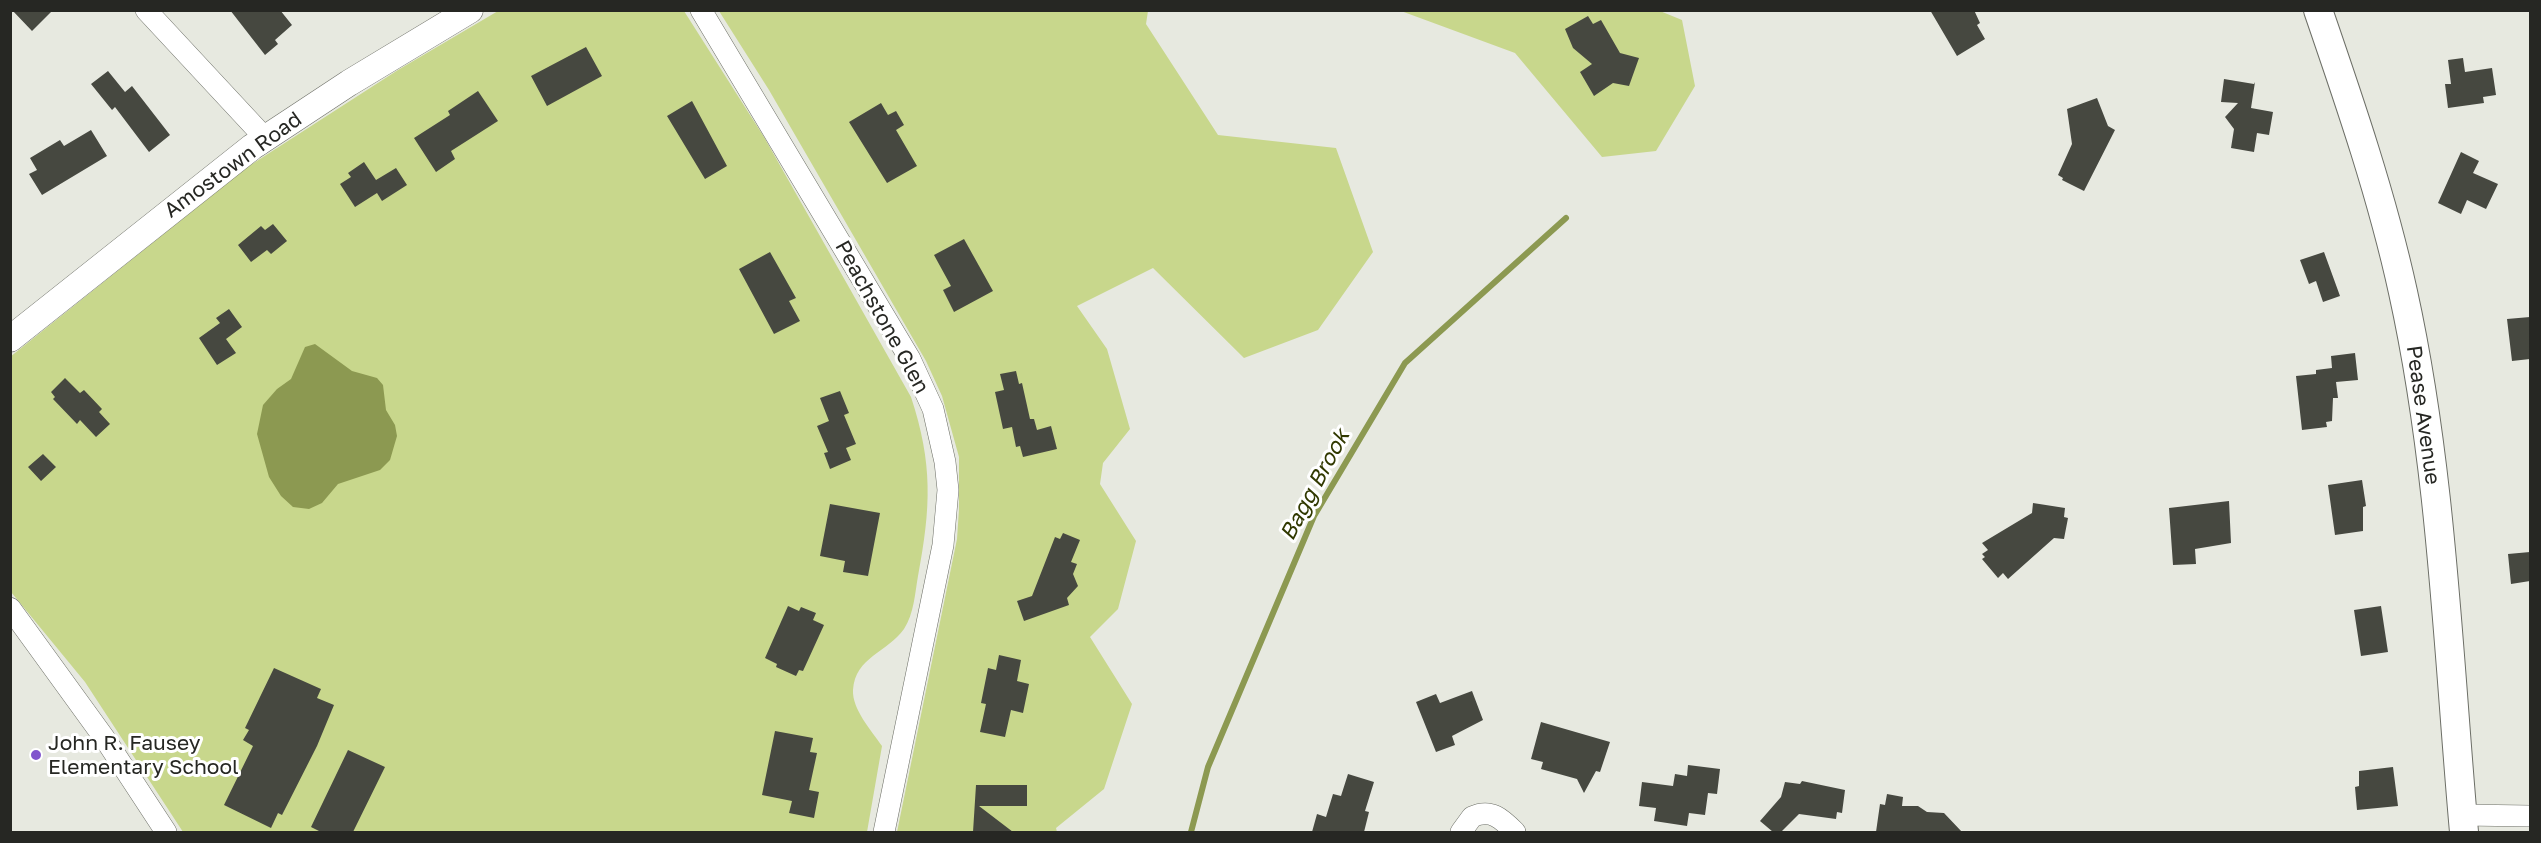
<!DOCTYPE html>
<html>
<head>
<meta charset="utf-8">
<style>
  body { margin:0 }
  #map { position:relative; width:2541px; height:843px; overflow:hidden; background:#e7e9e0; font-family:"Golos Text",sans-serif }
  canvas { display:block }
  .frame { position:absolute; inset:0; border:12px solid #262723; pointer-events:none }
</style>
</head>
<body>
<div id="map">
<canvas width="2541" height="843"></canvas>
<div class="frame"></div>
</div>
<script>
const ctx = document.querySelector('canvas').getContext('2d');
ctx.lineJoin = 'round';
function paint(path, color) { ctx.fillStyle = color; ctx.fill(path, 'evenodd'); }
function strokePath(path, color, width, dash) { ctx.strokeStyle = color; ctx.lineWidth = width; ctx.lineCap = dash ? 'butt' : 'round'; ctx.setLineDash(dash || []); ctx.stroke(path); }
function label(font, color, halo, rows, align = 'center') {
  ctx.font = font + ' "Golos Text",sans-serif'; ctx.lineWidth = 6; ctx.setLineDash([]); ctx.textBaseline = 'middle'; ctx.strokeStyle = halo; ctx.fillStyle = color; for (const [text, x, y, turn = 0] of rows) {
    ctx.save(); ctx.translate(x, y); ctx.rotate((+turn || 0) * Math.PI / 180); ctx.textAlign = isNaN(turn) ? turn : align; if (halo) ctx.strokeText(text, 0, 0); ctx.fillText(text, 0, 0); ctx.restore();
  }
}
paint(new Path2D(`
  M498,11H684L764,137L911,397C933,464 931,507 918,576C915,593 914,614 904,629C888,652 855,657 853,690C852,709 871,730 882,746L867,832H183L85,682L11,592L10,357L246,168L398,70Z
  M719,11H1148L1146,24L1218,135L1336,148L1373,252L1318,330L1244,358L1153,268L1077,306L1107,349L1130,429L1103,463L1100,484L1136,541L1118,609L1090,637L1132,704L1104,789L1056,828L1057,832H897L957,539L959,509V457L942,396L926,361L769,90Z
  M1401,11H1660L1682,20L1695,86L1656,151L1602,157L1515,53Z`), '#c8d78c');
paint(new Path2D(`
  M315,344L352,371L377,378L383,385L386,410L395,425L397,436L390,460L380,470L338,484L322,503L309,509L293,507L281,496L269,477L257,434L263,405L277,389L291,379L305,347Z`), '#8c9951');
strokePath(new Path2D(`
  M1191,832L1208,767L1314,516L1405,363L1566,218`), '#8c9951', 6);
paint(new Path2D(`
  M12,10H53L32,31Z
  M230,10H280L292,25L275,40L278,44L265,55Z
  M1930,10H1974L1980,23L1977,25L1985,39L1957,56Z
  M1588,16L1593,24L1601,20L1620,53L1639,58L1629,86L1613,83L1594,96L1580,72L1592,64L1573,48L1565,29Z
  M586,47L602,76L547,106L531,76Z
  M2463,58L2465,72L2492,68L2496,95L2483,97L2484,103L2448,108L2445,84H2451L2448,60Z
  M108,71L125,92L132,86L170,135L149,152L115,107L112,110L91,84Z
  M2224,79L2254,84L2255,82L2251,108L2273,112L2269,135L2257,133L2254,152L2231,148L2234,129L2225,117L2238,103L2221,102Z
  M478,91L498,121L451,151L455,159L436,172L414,138L450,115L448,111Z
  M2097,98L2108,126L2115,130L2084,191L2062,180L2063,178L2058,175L2072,144L2067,109Z
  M692,101L727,166L705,179L667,116Z
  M881,103L888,115L896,111L904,125L896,130L917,166L887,183L849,122Z
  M91,130L107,156L42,195L29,174L37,170L30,158L60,140L64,146Z
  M2461,152L2479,161L2473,173L2498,184L2486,209L2467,200L2461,214L2438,203Z
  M364,162L376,180L396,168L407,185L382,201L377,193L355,207L340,184L351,177L348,173Z
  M273,224L287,241L271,254L267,250L251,262L238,245L261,226L265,230Z
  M964,239L993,291L954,312L943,290L951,286L934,255Z
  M770,252L796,298L789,301L800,321L774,334L739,269Z
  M2324,252L2340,296L2323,302L2316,281L2309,284L2300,260Z
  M229,309L242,327L226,339L236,353L217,365L199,338L220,323L216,318Z
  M2530,317V359L2512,361L2507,319Z
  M2355,353L2358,380L2336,382L2338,398H2333L2332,421L2326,422L2327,427L2302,430L2296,376L2316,374V370L2332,368L2331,356Z
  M1016,371L1019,384L1022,383L1030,419H1034L1037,430L1051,426L1057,449L1023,457L1020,446L1016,447L1012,427L1003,429L995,392L1004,390L1000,374Z
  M65,378L80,393L84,390L102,409L99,412L110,424L96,437L80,420L77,424L53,399L55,397L51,392Z
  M840,391L849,413L844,415L856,444L846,448L851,460L830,469L824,453L828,452L817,426L829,421L820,398Z
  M43,454L56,467L41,481L28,467Z
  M2362,480L2366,506L2363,507V531L2335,535L2328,485Z
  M2229,501L2231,543L2195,549L2196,564L2173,565L2169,508Z
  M2033,503L2065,508L2064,517L2068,518L2064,539L2054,538L2008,579L2003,573L1998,578L1982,559L1985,557L1982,554L1988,550L1982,543L2032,513Z
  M830,504L880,513L868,576L843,572L845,561L820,556Z
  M1063,533L1080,540L1071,562L1077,564L1073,574L1078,586L1067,598L1069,605L1024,621L1017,601L1032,596L1055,537L1060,539Z
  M2530,552V581L2511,584L2508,554Z
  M788,606L799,611L801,607L816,613L813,620L824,625L803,671L799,670L796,676L776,667L777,664L765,658Z
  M2381,606L2388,652L2361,656L2354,610Z
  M999,655L1021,660L1017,681L1029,684L1023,713L1011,710L1005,737L980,732L986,704L981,703L988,668L996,670Z
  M274,668L321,689L317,698L334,705L317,746L282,815L278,813L271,828L224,805L253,746L243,740L249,730L245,728Z
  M1472,691L1483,720L1452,736L1455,745L1436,752L1416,702L1436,694L1440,703Z
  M1541,722L1610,742L1600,772L1596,771L1584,793L1577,779L1541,769L1543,762L1531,759Z
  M775,731L813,738L810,752L817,753L809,790L819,792L814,818L789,813L792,801L762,795Z
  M348,750L385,767L353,832H321L311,827Z
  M1688,765L1720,769L1717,794L1708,793L1705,815L1689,813L1687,826L1654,821L1656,808L1639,806L1642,782L1673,786L1675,774L1687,776Z
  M2393,767L2398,806L2357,810L2355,787L2359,786V771Z
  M1348,774L1374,782L1365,811L1369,812L1364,832H1312L1317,814L1326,817L1333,794L1341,796Z
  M1802,781L1845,790L1842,813L1837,812L1836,819L1799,814L1781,832H1773L1760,821L1781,797L1785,782L1800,784Z
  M976,785H1027V806H979L1013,832H973Z
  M1887,794L1903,797L1902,806H1918L1927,812L1944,813L1962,832H1876L1880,804L1885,805Z`), '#464840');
const minor = new Path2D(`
  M146,10L265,138
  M701,10L910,359L933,409L945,462L948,490L943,545L884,832
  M10,608L105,739L166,832
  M2463,815L2530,816
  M1461,832L1472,817C1491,808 1502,819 1515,832`);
const tertiary = new Path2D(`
  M10,339L252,147L349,83L470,10`);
const secondary = new Path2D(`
  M2318,10C2350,103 2382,196 2403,292C2442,469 2448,653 2464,832`);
strokePath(minor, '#6c6e66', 22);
strokePath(tertiary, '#6c6e66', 27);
strokePath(secondary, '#6c6e66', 30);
strokePath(minor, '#fff', 21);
strokePath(tertiary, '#fff', 26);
strokePath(secondary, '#fff', 28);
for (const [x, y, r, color] of [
  [36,755,6,"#8154cd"]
]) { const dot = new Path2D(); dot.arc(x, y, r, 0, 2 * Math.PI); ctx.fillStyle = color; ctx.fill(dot); strokePath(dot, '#fff', 2); }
label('21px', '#262723', '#fff', [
  ["Amostown Road",233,165,-36],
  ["Peachstone Glen",882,317,61],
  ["Pease Avenue",2423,415,82]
]);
label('21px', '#262723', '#fff', [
  ["John R. Fausey",48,743],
  ["Elementary School",48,767]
], 'left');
label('italic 22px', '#313900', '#fff', [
  ["Bagg Brook",1315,485,-62]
]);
</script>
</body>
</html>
